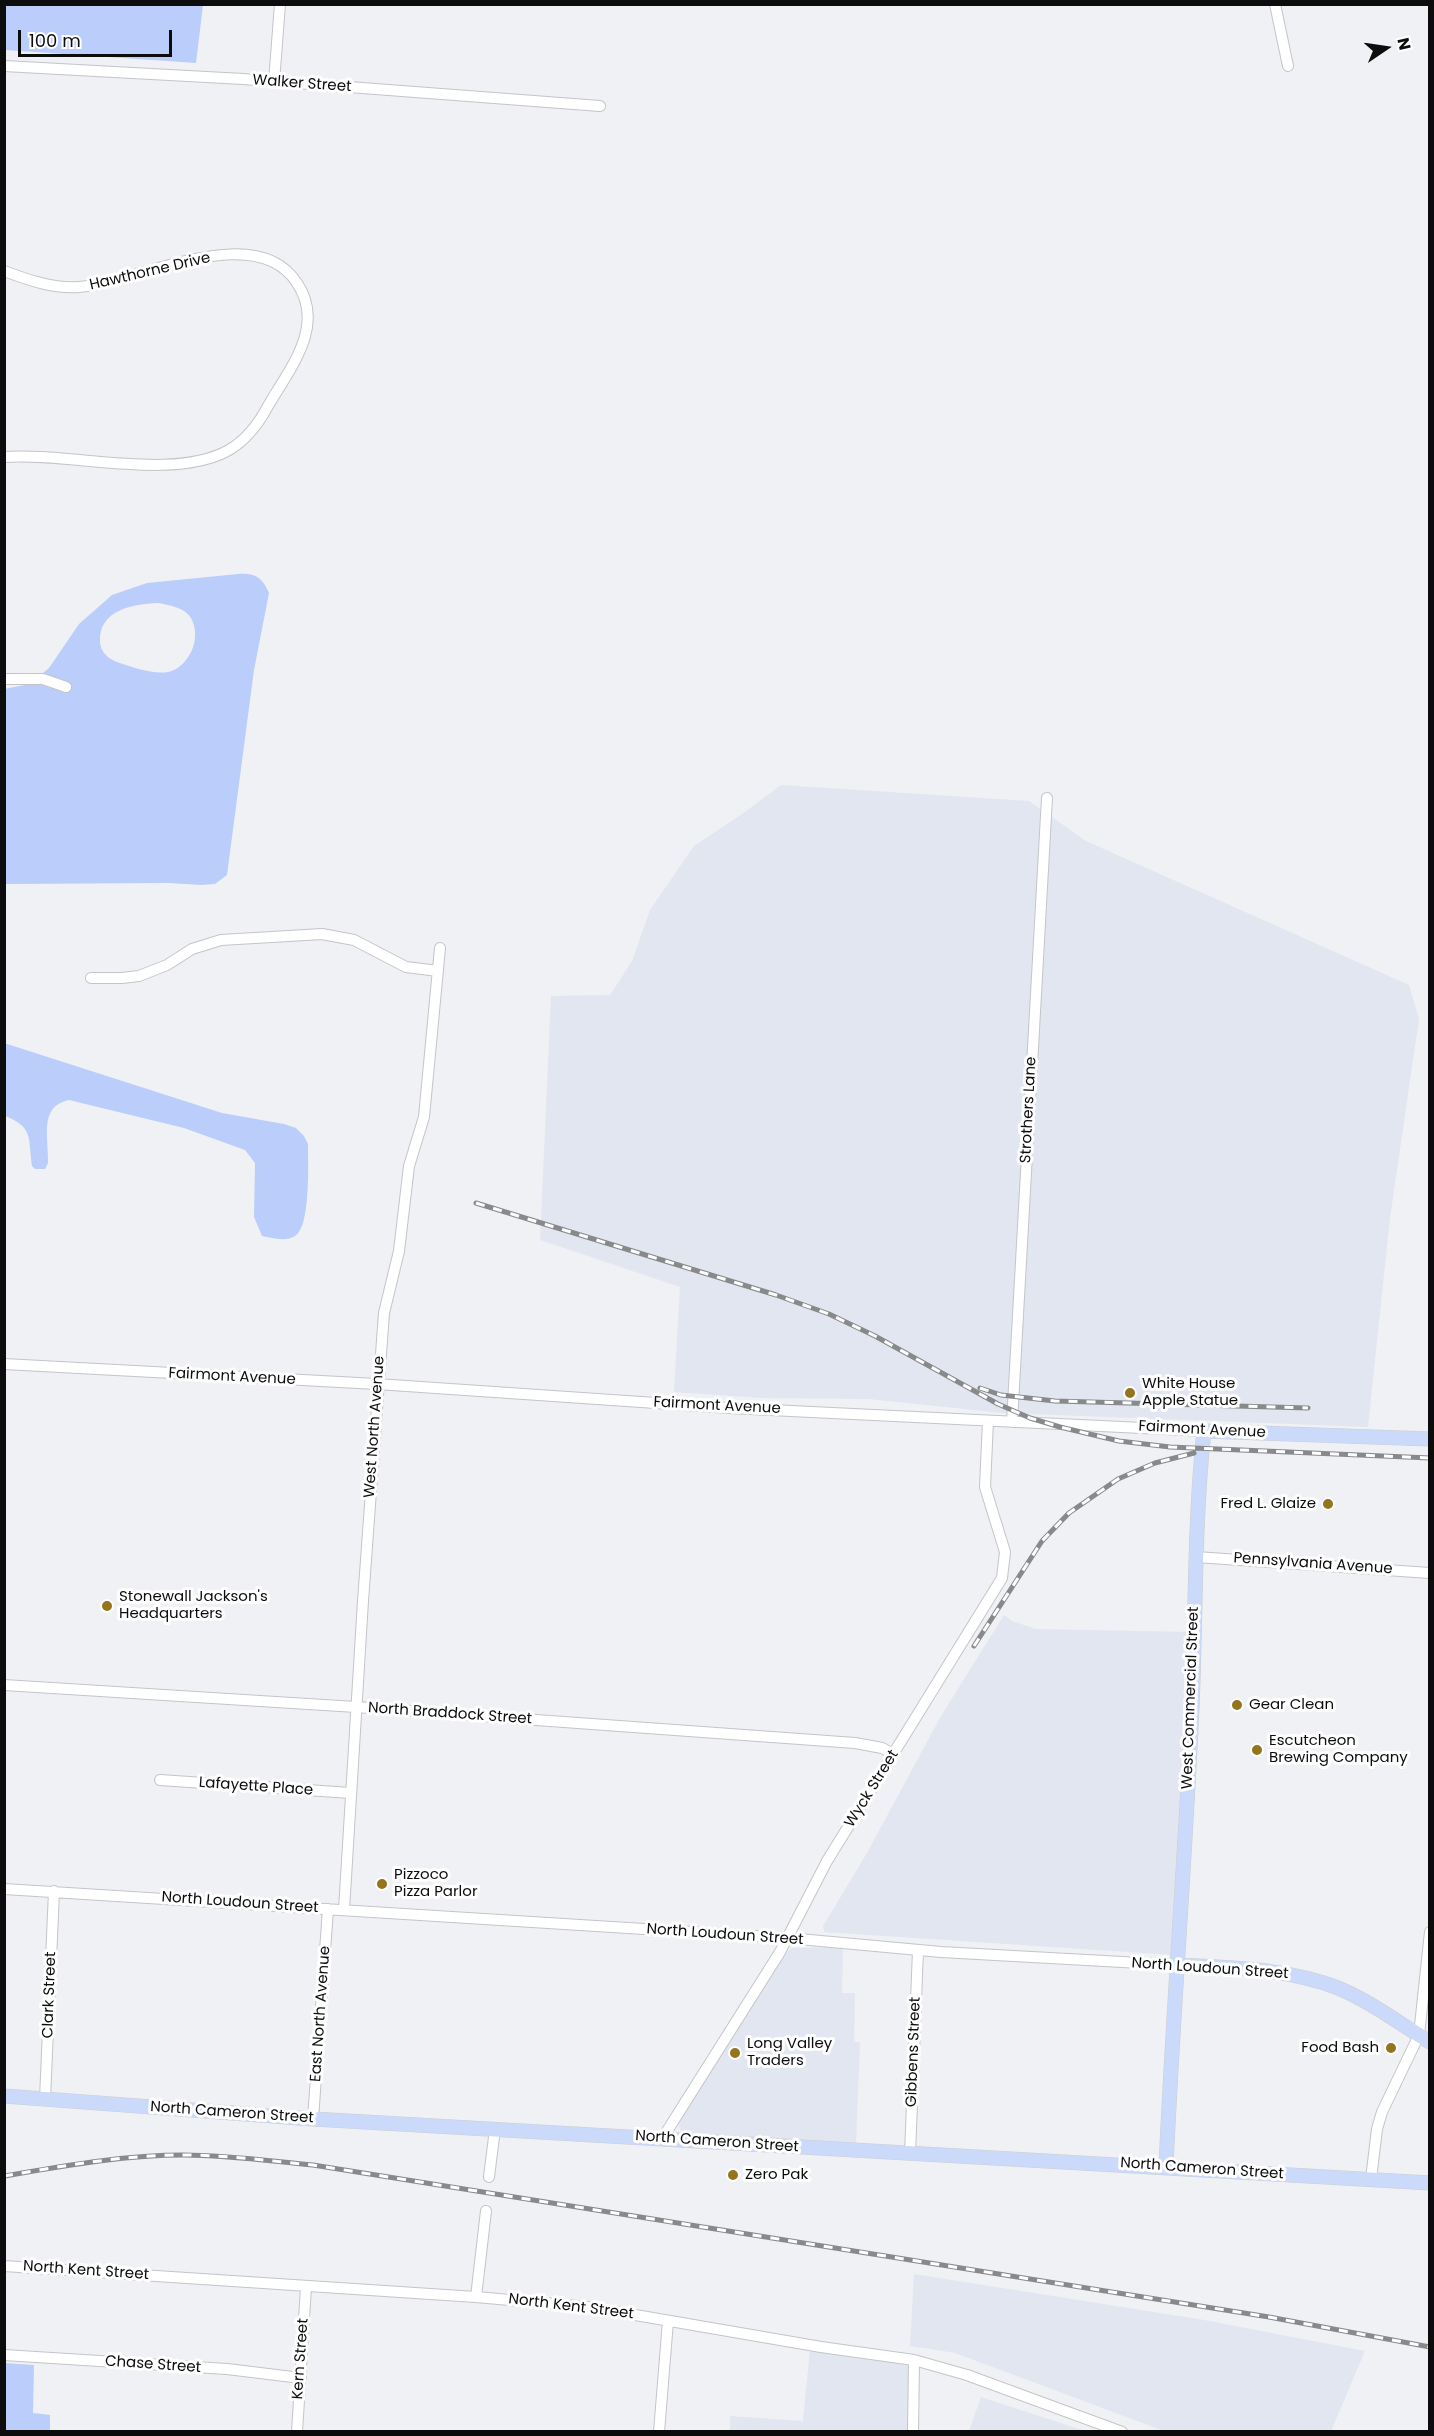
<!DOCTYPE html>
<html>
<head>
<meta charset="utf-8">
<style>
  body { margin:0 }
  #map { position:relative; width:1434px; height:2436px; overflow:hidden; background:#eff1f4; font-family:Poppins,sans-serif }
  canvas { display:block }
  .frame { position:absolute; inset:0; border:6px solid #0c0c0d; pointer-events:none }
  .north { position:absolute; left:1356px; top:18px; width:60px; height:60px; -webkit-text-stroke:4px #fefeff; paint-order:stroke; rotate:77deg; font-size:16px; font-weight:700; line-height:24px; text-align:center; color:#0c0c0d }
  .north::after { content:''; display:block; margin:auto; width:21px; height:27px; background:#0c0c0d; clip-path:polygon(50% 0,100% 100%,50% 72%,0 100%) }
  .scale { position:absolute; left:18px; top:30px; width:154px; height:27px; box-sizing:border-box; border:3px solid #0c0c0d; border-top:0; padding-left:8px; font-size:18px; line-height:21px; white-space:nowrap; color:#0c0c0d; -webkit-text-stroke:4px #fefeff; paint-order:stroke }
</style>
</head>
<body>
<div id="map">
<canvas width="1434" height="2436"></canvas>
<div class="frame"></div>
<div class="north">N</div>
<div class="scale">100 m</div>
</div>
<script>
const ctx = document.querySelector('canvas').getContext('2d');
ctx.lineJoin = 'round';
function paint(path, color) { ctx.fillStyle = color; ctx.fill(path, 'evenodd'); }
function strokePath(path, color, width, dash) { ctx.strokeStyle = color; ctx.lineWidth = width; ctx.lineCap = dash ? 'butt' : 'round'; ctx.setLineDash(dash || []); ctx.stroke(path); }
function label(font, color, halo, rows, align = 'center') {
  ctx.font = font + ' Poppins,sans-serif'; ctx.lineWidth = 6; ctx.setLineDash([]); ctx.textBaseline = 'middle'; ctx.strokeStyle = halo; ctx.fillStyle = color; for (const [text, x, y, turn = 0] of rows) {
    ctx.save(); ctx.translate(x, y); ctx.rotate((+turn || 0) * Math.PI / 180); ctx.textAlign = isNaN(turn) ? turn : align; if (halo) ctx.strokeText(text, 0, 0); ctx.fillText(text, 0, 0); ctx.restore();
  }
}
paint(new Path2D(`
  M781,785L1029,801L1086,841L1409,985L1419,1019L1390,1218L1368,1427L1003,1413L868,1399L762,1398L674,1392L680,1287L540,1240L551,996L610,995L632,961L650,910L694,846L745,812Z
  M1004,1615L1012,1621L1036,1629L1191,1632L1173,1955L824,1932L823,1926L867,1853L941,1716Z
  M843,1947L842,1993H855L854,2042H860L856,2145L682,2134L678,2124L780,1960L791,1948Z
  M914,2274L1204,2320L1365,2351L1331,2431H1164L955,2353L910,2346Z
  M810,2349L910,2364L908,2431L730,2432V2416L803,2421Z
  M981,2397L1085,2431H969Z`), '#e2e6f1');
paint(new Path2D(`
  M4,5H203L196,63L5,50Z
  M238,574C255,573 262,577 269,593L254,670L227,875L215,884L201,885L169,883L5,884L4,689L30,684L49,668L79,624L112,595L147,583ZM158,603C169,605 184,607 191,618C201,636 192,661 174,670C160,677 135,668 120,663C110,660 100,653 100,641C99,610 133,604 158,603Z
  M4,1043L222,1113L284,1124L296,1128L304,1136L308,1144C308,1162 311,1227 295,1236C286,1242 272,1238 262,1236L254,1217L255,1163L245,1150L184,1128L69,1100C38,1106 49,1139 48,1163L45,1169H35L32,1166C28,1139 34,1127 5,1116Z
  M4,2363L34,2365L33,2413L50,2415V2431H5Z`), '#bbcdfa');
const minor = new Path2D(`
  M1275,4L1288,66
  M4,66L243,79L600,106
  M274,82L280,4
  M4,271C28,280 54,289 79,287C138,283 255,218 297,283C326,326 290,368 268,406C259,423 246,440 229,450C172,482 70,452 4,457
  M4,679H43L66,687
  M91,978H122L139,976L167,965L192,949L221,940L322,934L354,940L406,967L438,971
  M4,1364L377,1384L729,1408L1204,1431
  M1012,1422L1047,798
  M1196,1557L1430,1573
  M4,1685L356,1707L855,1743L882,1748L893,1754
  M160,1780L351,1793
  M4,1889L788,1938L941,1952L1177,1965
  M344,1910L363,1601L384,1313L399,1251L409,1166L424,1117L440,948
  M45,2099L54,1891
  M313,2119L328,1909
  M662,2139L780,1952L827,1861L1002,1578L1005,1552L985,1487L988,1421
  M910,2154L918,1950
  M489,2177L495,2129
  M1371,2179L1377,2129L1382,2112L1419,2035L1430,1932
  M4,2266L476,2297L589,2307L821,2347L914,2360L967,2375L1122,2432
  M476,2297L486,2211
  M4,2355L227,2369L301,2378
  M297,2432L306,2287
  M659,2432L668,2321
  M913,2432L914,2360`);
const major = new Path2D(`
  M1177,1965C1231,1968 1287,1968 1338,1988C1370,2001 1400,2024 1430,2042
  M4,2096L313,2119L1430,2183
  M1166,2166C1173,2013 1185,1861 1192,1708C1196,1616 1194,1523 1204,1431L1430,1439`);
strokePath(minor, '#c3c5c8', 12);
strokePath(major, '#cececf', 15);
strokePath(minor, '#fff', 10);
strokePath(major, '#cbd9fb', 14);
const rail = new Path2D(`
  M476,1203L776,1295L829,1314L875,1336L998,1404L1030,1418L1060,1427L1119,1441L1170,1447L1430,1458
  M980,1388L1001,1395L1055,1401L1308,1408
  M974,1646L1042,1541L1069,1513L1118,1479L1155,1463L1194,1453
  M4,2176C63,2166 123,2155 184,2155C227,2155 270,2161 313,2165L1269,2317L1430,2347`);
strokePath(rail, '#88898b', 5);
strokePath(rail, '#fefeff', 3, [9]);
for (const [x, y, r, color] of [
  [1130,1393,6,"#94741c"],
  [1328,1504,6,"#94741c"],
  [107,1606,6,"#94741c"],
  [1237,1705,6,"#94741c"],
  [1257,1750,6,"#94741c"],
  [382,1884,6,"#94741c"],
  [1391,2048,6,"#94741c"],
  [735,2053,6,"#94741c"],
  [733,2175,6,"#94741c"]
]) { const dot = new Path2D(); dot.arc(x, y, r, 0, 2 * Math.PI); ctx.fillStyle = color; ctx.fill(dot); strokePath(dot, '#fefeff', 2); }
label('15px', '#0c0c0d', '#fefeff', [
  ["Walker Street",302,84,4],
  ["Hawthorne Drive",150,272,-13],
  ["Strothers Lane",1029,1110,-87],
  ["Fairmont Avenue",232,1377,3],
  ["Fairmont Avenue",717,1406,3],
  ["West North Avenue",375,1427,-86],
  ["Fairmont Avenue",1202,1430,3],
  ["Pennsylvania Avenue",1313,1564,4],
  ["West Commercial Street",1191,1698,-88],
  ["North Braddock Street",450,1714,4],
  ["Lafayette Place",256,1787,4],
  ["Wyck Street",872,1789,-58],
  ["North Loudoun Street",240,1903,4],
  ["North Loudoun Street",725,1935,4],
  ["North Loudoun Street",1210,1969,4],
  ["Clark Street",50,1995,-88],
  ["East North Avenue",321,2014,-86],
  ["Gibbens Street",914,2052,-88],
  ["North Cameron Street",232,2113,4],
  ["North Cameron Street",717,2142,4],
  ["North Cameron Street",1202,2169,4],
  ["North Kent Street",86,2271,4],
  ["North Kent Street",571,2307,7],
  ["Kern Street",301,2359,-86],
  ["Chase Street",153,2365,4]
]);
label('15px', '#0c0c0d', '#fefeff', [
  ["White House",1142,1384],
  ["Apple Statue",1142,1401],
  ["Fred L. Glaize",1316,1504,"right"],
  ["Stonewall Jackson's",119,1597],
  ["Headquarters",119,1614],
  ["Gear Clean",1249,1705],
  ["Escutcheon",1269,1741],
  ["Brewing Company",1269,1758],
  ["Pizzoco",394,1875],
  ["Pizza Parlor",394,1892],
  ["Long Valley",747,2044],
  ["Traders",747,2061],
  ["Food Bash",1379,2048,"right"],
  ["Zero Pak",745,2175]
], 'left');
</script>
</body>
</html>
